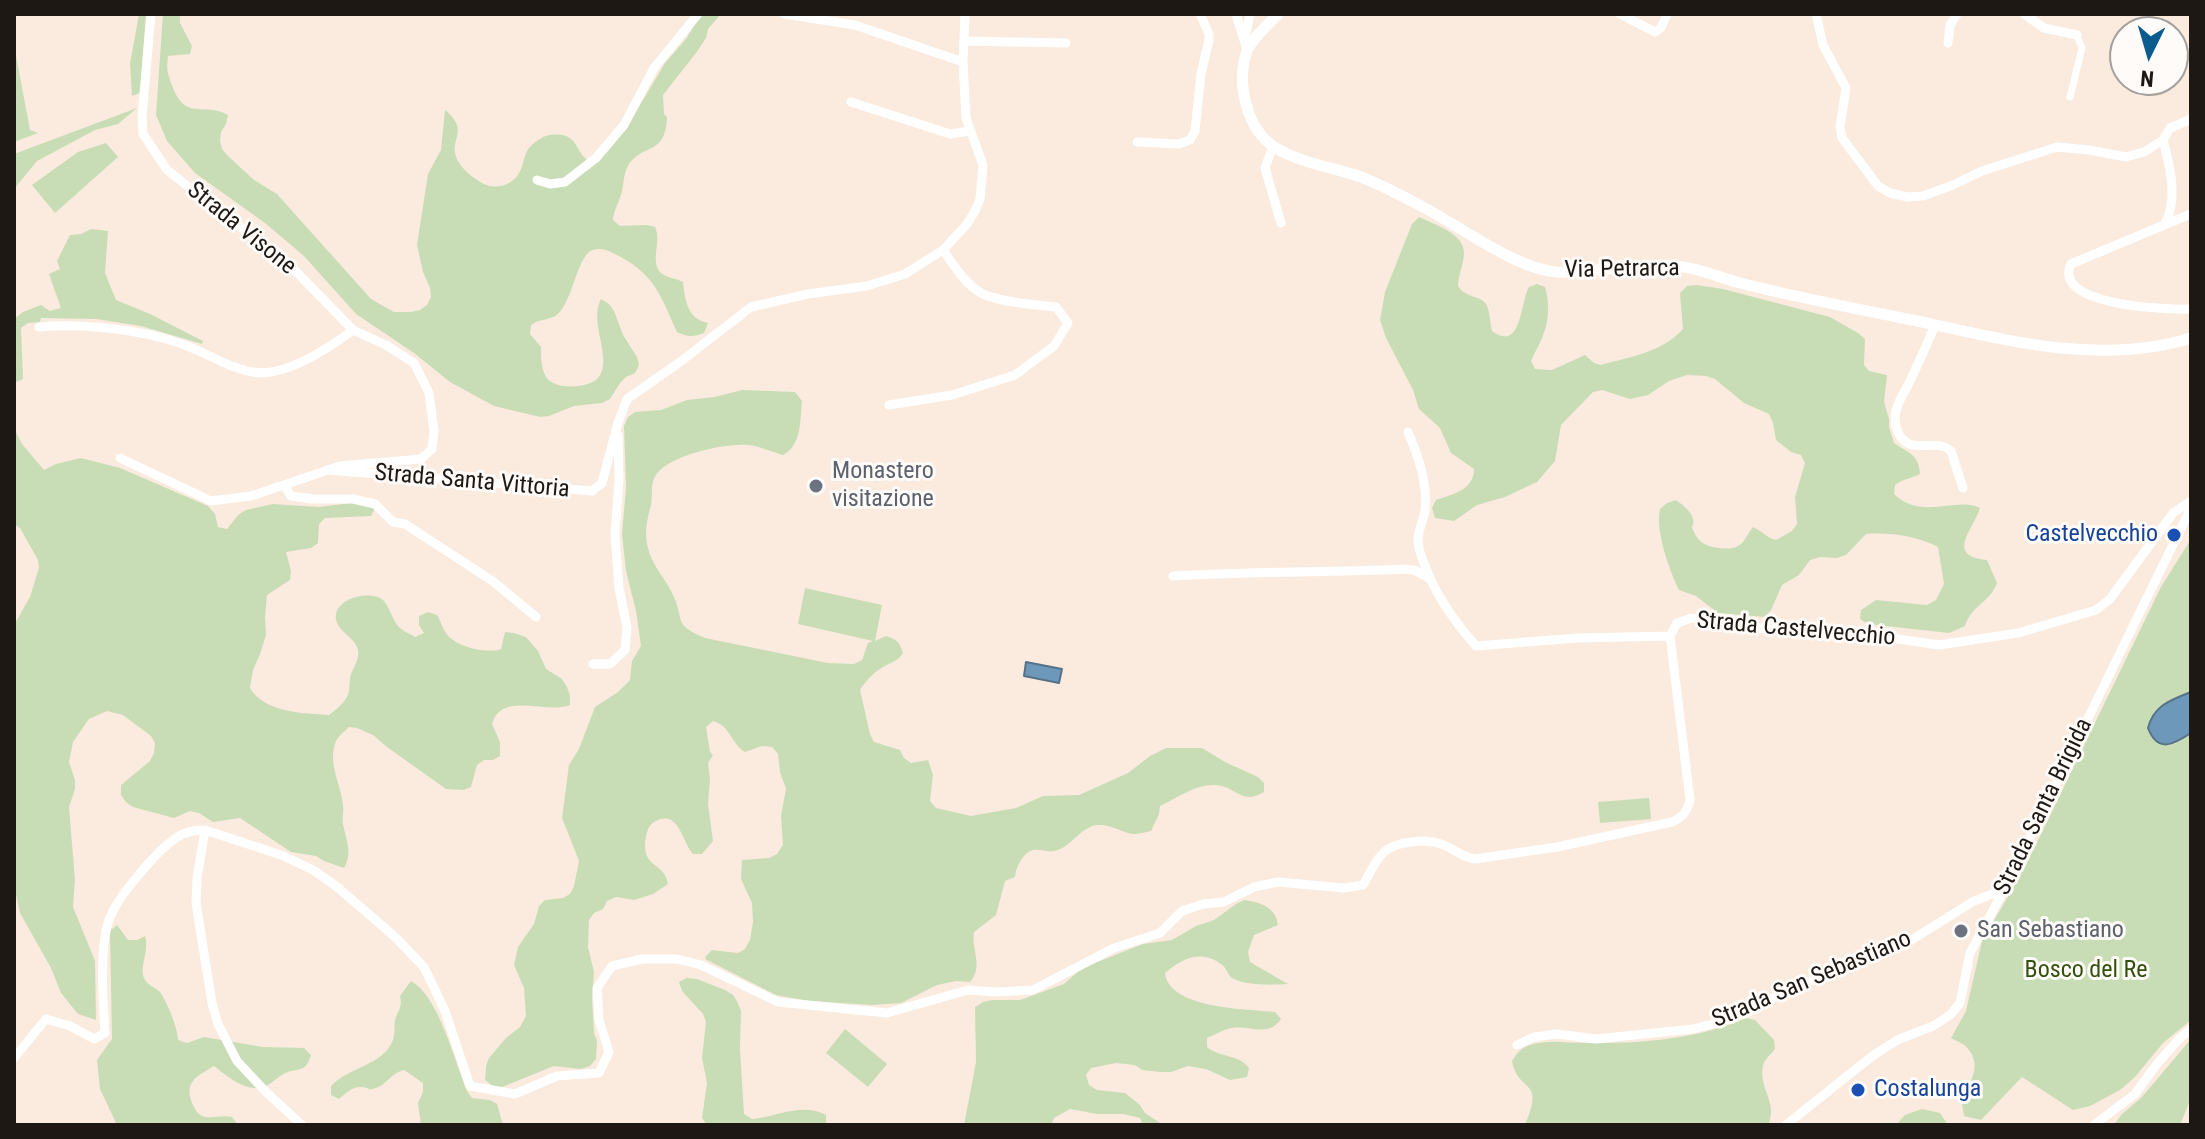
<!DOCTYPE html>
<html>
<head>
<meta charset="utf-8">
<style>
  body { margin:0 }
  #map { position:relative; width:2205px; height:1139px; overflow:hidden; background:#faebde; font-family:"Roboto Condensed",sans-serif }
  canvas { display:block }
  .frame { position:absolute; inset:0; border:16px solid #1d1814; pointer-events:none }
  .north { position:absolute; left:2109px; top:16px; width:80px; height:80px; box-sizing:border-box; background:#fefbf8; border:2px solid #a4a09d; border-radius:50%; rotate:185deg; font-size:22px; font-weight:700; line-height:32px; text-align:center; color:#1d1814 }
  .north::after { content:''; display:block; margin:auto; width:28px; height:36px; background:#0a5c8e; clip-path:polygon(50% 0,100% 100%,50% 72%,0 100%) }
</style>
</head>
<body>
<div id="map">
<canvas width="2205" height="1139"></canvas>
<div class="frame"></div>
<div class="north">N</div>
</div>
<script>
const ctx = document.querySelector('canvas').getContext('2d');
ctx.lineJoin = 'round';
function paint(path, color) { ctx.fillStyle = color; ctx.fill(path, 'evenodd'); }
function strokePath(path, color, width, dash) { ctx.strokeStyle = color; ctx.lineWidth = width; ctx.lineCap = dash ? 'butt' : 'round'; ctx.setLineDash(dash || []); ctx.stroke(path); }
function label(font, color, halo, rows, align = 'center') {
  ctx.font = font + ' "Roboto Condensed",sans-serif'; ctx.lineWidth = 6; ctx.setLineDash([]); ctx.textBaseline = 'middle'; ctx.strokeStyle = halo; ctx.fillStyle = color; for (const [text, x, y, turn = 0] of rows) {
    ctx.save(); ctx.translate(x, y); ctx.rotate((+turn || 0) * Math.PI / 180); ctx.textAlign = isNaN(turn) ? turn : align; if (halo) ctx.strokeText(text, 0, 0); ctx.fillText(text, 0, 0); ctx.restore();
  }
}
paint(new Path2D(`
  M14,14V45L30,130L38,133L14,142Z
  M139,14H146L140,93L132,96L130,64Z
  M163,14H180V23L192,46L190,54L168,56C166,71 168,75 173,88C187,122 204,101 228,115L226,124L221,132L220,141L222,149L228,156L254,180L277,194L371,299L394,312H411L420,310L427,305L431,297L430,288L423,272L417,245L428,174L441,150L445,110C473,133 444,140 460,164C464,171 476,180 484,184C497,190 514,185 520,171C524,164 524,154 529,148C533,143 543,136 549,135C585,130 571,160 597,163L631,120L665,63L686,39L701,14H721L708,29L706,38L696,53L663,95L664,114L667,117C665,156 646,142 629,164C623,173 624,185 621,195C618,204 614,210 613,220L620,226L647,225L655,227C662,241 650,259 660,272C665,278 676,278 683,282C685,300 687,319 708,323L704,333C693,337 687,337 677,332C659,292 654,273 613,253C605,249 596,247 589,252C577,262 572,299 559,313C551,321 540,318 531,325L530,334L541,347C541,357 541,368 546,377C554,390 588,389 598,378C614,359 588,323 601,299L609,304L614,311L623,335L637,357L639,365L635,373L626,377L620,383L610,399L602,403L574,406L549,416L540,417L494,406L450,382L414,353L356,314L304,256L265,223L195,173L167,141L156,115Z
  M137,108L118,124L95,130L37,161L14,189V154Z
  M106,143L118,157L55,213L32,185L78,152Z
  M1419,217C1435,225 1464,233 1464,253C1464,264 1458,275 1458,286C1467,299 1480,295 1486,304C1490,310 1490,323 1492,331C1522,353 1520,302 1529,287L1537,284L1545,287C1550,304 1549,321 1542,338C1539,346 1534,353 1531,361L1535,369L1552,370L1585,355L1594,363L1601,365C1629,357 1663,352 1683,329L1680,293L1687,286L1696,285L1723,289L1830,317L1858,333L1865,339L1864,365L1869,371L1887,375L1884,402L1889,419V427L1894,443C1908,453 1919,454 1920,474C1912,478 1903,479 1895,485L1894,494C1921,521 1957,496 1980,508C1973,530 1945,556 1987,560L1997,583C1989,604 1972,604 1965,626L1949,633L1868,624L1860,619L1861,610L1876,600L1927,605L1936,600L1944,584L1938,547C1917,536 1889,532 1866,534L1846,555L1837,558L1820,557L1810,560L1799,575L1782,585L1771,610L1765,617L1718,613L1696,596L1679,590C1669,570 1655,530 1660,509L1667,503L1676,500C1683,505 1691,511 1693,519C1695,531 1689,520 1694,532C1698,543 1709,547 1719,548C1726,549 1732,549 1738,546C1746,542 1747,533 1753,527C1762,531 1767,538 1776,540L1792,531L1797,524L1795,497L1805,463L1801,455L1791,452L1776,440L1773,423L1769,414L1744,403L1715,379L1706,376L1687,375L1669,381L1648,395L1630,399L1602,390L1593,392L1561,425L1555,461L1537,482L1505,497L1477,505L1454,521L1435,518L1432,508L1436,500C1453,494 1474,490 1474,469L1451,453L1440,428L1419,409L1413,390L1386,338L1380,320L1385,292L1412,224Z
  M91,229L108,231L105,273L116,300L150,314L203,341L202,344L141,326L96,319L41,318L40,322L28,323L21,328L23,379L14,383V319L23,312L41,305L50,311L61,308L49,274L60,269L57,261L70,235L81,234Z
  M742,390L795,392L802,401C800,420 802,445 783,455C772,452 759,446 748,445C725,443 669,455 656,475C650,483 653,495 651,505C647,520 644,532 648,548C652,566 667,580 674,597C685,623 673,624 705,638L828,663L854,664L862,660L868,643L873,641L798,624L805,588L882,605L875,641L886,636C896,639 900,642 903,653C897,663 889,662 880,669C872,674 865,682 860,690L870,734L874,742L900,750L904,758L911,763L928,760L933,775L930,801L936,808L971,816L1016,808L1043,796L1079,795L1128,773L1150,756L1166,748H1202L1225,762L1258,777L1264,783V792C1242,806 1236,786 1215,785C1196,784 1177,798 1160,806L1159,814L1151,831C1146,832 1138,834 1133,834C1120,832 1112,824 1097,825C1080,827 1071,848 1054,851C1043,853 1035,845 1025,855C1019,861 1016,869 1015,877L1005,881L996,915L974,932C971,951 984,966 970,982L956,981L937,985L901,1003L872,1005L809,1001L776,995L705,959L706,956L712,950L738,953L745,949L750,940L753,922L752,903L741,879L742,860L769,858L777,854L783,845L781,816L786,789L780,772L778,754L772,747L762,746L745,752C731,744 730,725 713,721L706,727L710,752L713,755L708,763L710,779L708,804L713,841L702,854H693C682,842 679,809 656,821C649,824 648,829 646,836C640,870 664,860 668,884L653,894L634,900L616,897L607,901L603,909L594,913L589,920L588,947L594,972L592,998L594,1033L597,1041L596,1059L590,1066L581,1069L554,1066L502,1087L493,1086L485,1080L486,1066L489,1058L506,1038L520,1027L526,1016L524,988L514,965L518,947L534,924L539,906L545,900L563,898L570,894L574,886L579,861L562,818L569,765L579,749L595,707L618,692L630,680L632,661L641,646L636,611L626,571L622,534L626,488L624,426L628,417L635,412L661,410L687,400L715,397Z
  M14,428L22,444L44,470L56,464L81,458L120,468L208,506L215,514L218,527L227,529L238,515L246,510L273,504L319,507L358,502L375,508L371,516L325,518L319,524L318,543L311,548L286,552L291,571L290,580L267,595L265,617L266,635L260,654L253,670L250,688C265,713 303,713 329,715C336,710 343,704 347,697C350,692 349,686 350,679C351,670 360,660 358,650C355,636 333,630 336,614C339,597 372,590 383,600C390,607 392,620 399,627C403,631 410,634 415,637L424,633L419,625V616L428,612L437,615C441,621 442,628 446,633C455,647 487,654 501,649L505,632L514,633L526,637L538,651L546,669L562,679L567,687L570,696V705C546,715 502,690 492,724L500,742V756L493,760H484L477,765L471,787L464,790L446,789L387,747L373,735L357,728L349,727C345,731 338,736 336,741C327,762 341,784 343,805C344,811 342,818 343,824C346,840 353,853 344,868L324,861L316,856L291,852L240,818L213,822L199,813L190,811L174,818L133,807L126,802L121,795V785L150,761L154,753L155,743L151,736L123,715L107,711L89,719L73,742L69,762L75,780V789L69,807L75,880L73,907L95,961L96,1020L78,1014L61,993L51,968L20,913L16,895L14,869V625L30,597L39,568L38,560L20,528L14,524Z
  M2191,539V1020L2163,1043L2134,1078L2120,1090L2090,1106L2073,1110L2022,1077L1981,1120L1964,1116L1961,1097C1971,1083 1982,1065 1968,1049C1965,1044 1956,1041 1951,1038L1966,1011L1982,941L2024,869L2161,587Z
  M1649,798L1651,819L1600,823L1598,802Z
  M1244,900C1260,902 1276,907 1278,925L1254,935L1248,952L1250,962L1288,984C1274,985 1245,986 1232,978C1227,974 1227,968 1221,964C1200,949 1182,959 1165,973C1169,1009 1247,1009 1275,1012L1281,1019C1268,1038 1250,1025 1232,1028C1224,1029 1215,1035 1207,1038V1047C1220,1058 1239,1054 1249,1068L1247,1077L1230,1080L1206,1069L1188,1066L1171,1072H1160L1142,1070L1135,1065L1116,1063L1091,1068L1086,1075L1089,1085L1097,1090L1125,1093L1140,1105L1145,1113L1163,1125H1143L1140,1118L1123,1114H1097L1070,1109L1054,1118L1051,1125H964L976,1062L975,1007L983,1002L992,1000H1020L1064,984L1082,968L1143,944L1172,940L1196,926L1214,920L1236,904Z
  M117,925L128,940H137L145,936C150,950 138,969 145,980C148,985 156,988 160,992C167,1002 178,1028 178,1040L187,1043L204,1037L263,1047L304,1048L311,1055C306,1071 302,1068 288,1072C279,1075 274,1082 266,1086C248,1094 228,1077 214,1066C196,1077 183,1082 193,1105C196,1111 199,1116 206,1117C215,1118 223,1115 232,1117L238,1125H117L100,1089L97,1060L112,1039L110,931Z
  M687,978L697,979L725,990L733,995L738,1003L741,1011L740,1049L744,1114L752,1119C776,1117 803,1102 826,1115V1124L707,1125L702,1118L707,1083L702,1058L706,1022L703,1014L682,991L679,982Z
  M411,981C438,995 455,1062 467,1091L472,1098L490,1100L497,1104L503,1125H421L418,1103L423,1092V1083L404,1070C391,1073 387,1084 376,1088C366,1091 372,1088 362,1087C353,1086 346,1093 339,1099L331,1095V1086C348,1067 383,1066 393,1040C395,1034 394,1027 395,1020C398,1010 403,1007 400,996Z
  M1746,1018L1755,1020L1774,1040L1775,1049C1771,1054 1764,1060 1763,1066C1758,1088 1779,1104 1768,1125H1525C1546,1077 1518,1094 1512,1061C1516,1054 1521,1048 1530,1045C1548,1039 1567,1043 1586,1043C1636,1044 1700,1039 1746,1018Z
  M845,1029L887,1064L868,1087L826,1053Z
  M2191,1039V1098L2180,1125H2114L2121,1115L2142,1097Z
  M1922,1109L1940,1113L1948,1125H1896L1905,1115Z`), '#c8ddb6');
const water = new Path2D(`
  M1026,662L1062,669L1059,683L1024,676Z
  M2191,692V733C2174,744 2158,754 2148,728C2154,705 2171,700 2191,692Z`);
paint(water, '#6e98b9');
strokePath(water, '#567288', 2);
strokePath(new Path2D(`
  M2070,97L2082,48L2078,38`), '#fff', 7);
strokePath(new Path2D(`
  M784,14L855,25L963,62
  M1236,14L1247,50
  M1620,14L1655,32L1661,28L1667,14
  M1816,14L1823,45L1846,88L1840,127L1842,138L1878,186L1890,193L1908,197L1923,196L1953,185L1982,171L2057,147L2089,150L2126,157L2144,152L2163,140L2170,128L2191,119
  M2024,14L2044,28L2077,35
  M1245,38L1250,14
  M965,41L1066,43
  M1948,43L1950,25L1957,14
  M851,102L950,134L970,131
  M2163,140C2170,167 2179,200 2164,225L2071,264C2051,306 2169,310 2191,309
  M1137,142L1179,144L1190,140L1195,131L1201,74L1209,40V34L1200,14
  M1273,146L1265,168L1281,223
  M537,180L550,184L565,182L596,158L624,125L654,68L698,14
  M2164,225L2191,214
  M1935,325C1927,345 1918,364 1909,383C1904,394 1895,405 1895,418C1895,428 1899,439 1909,444C1923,449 1939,440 1951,451L1963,488
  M39,327C80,323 139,329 179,343C204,351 227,368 253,372C284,378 329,348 353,330
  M889,405L952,395L1015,375L1054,346L1068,323L1056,307C1036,305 997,302 981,293C966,285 952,263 943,250
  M1408,432C1418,456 1428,483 1425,510C1424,520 1418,529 1418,540C1418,547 1421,556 1424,563C1435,595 1454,621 1476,646L1577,638L1670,636
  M120,458L211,501L251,496L340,466L421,459L432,449L434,431L429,393L414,363L386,345L353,330L276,251L233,222L167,170L143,134L142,117L151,14
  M327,470L592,491L602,483L618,423L627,399L680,362L751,307L808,294L867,286L905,274L943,250L967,224L975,211L980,199L983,165L966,118L963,62L965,14
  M284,485L291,496L313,499H353L375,504L393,522L405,524L494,582L536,617
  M1173,576C1249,571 1326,573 1403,569L1414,570L1429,578
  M593,664H610L625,650L627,628L619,588L615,534L619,481L618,435
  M205,830L197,878L196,903L212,1003L218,1024L237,1061L267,1093L302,1125
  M1517,1045L1534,1037L1557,1034L1596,1039L1693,1029L1720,1022L1843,966L1877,957L1905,944L1974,901L2003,890
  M14,1058L46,1019L70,1026L94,1039L105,1033C103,1002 99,948 109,920C117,897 159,847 181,835C189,831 196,830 205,830L281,855L313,870L336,886L394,936L424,967L445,1011L470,1086L515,1094L557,1076L599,1073L609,1052L599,1020L597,988L612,966L642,959H677L701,965L778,1002L887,1013L968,990L997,992L1033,990L1114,948L1160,933L1182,911L1203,904L1224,902L1254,887L1278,882L1344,888L1363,885C1377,861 1380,845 1411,842C1422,841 1431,840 1441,844C1456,849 1458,856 1475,859L1557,847L1672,822C1683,817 1687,812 1690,800L1670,636L1677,623L1692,618L1805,635L1877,636L1939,645L2018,633L2096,610L2110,599L2173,513L2191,501
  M1786,1125L1871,1057L1897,1040L1933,1026L1950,1015L1960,1003L1970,953L2004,890L2191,508
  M2094,1125L2135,1094L2157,1064L2179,1039L2191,1029`), '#fff', 9);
strokePath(new Path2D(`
  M1278,14C1268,25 1253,37 1247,51C1236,82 1246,130 1276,148C1303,164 1333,167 1361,177C1382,185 1402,196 1421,206C1460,226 1514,268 1556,272C1565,273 1576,271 1586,271C1621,268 1659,261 1694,269C1710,273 1725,279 1740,283C1799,298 1858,309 1917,321C2006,340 2101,366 2191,338`), '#fff', 11);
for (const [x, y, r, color] of [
  [816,486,8,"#6b7280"],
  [2174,535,8,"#1a4fb4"],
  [1961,931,8,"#6b7280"],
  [1858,1090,8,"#1a4fb4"]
]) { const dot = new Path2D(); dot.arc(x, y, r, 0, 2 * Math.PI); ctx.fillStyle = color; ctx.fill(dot); strokePath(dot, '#fefbf8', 3); }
label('24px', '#1d1814', '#fefbf8', [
  ["Strada Visone",241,229,39],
  ["Via Petrarca",1622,270,-1],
  ["Strada Santa Vittoria",472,482,5],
  ["Strada Castelvecchio",1796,630,5],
  ["Strada Santa Brigida",2044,807,-64],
  ["Strada San Sebastiano",1812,980,-23]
]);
label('24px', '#5b616d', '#fefbf8', [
  ["Monastero",832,472],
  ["visitazione",832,500],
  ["San Sebastiano",1977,931]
], 'left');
label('24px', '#164399', '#fefbf8', [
  ["Castelvecchio",2158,535],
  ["Costalunga",1874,1090,"left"]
], 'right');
label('24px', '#34500e', '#fefbf8', [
  ["Bosco del Re",2086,971]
]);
</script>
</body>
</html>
